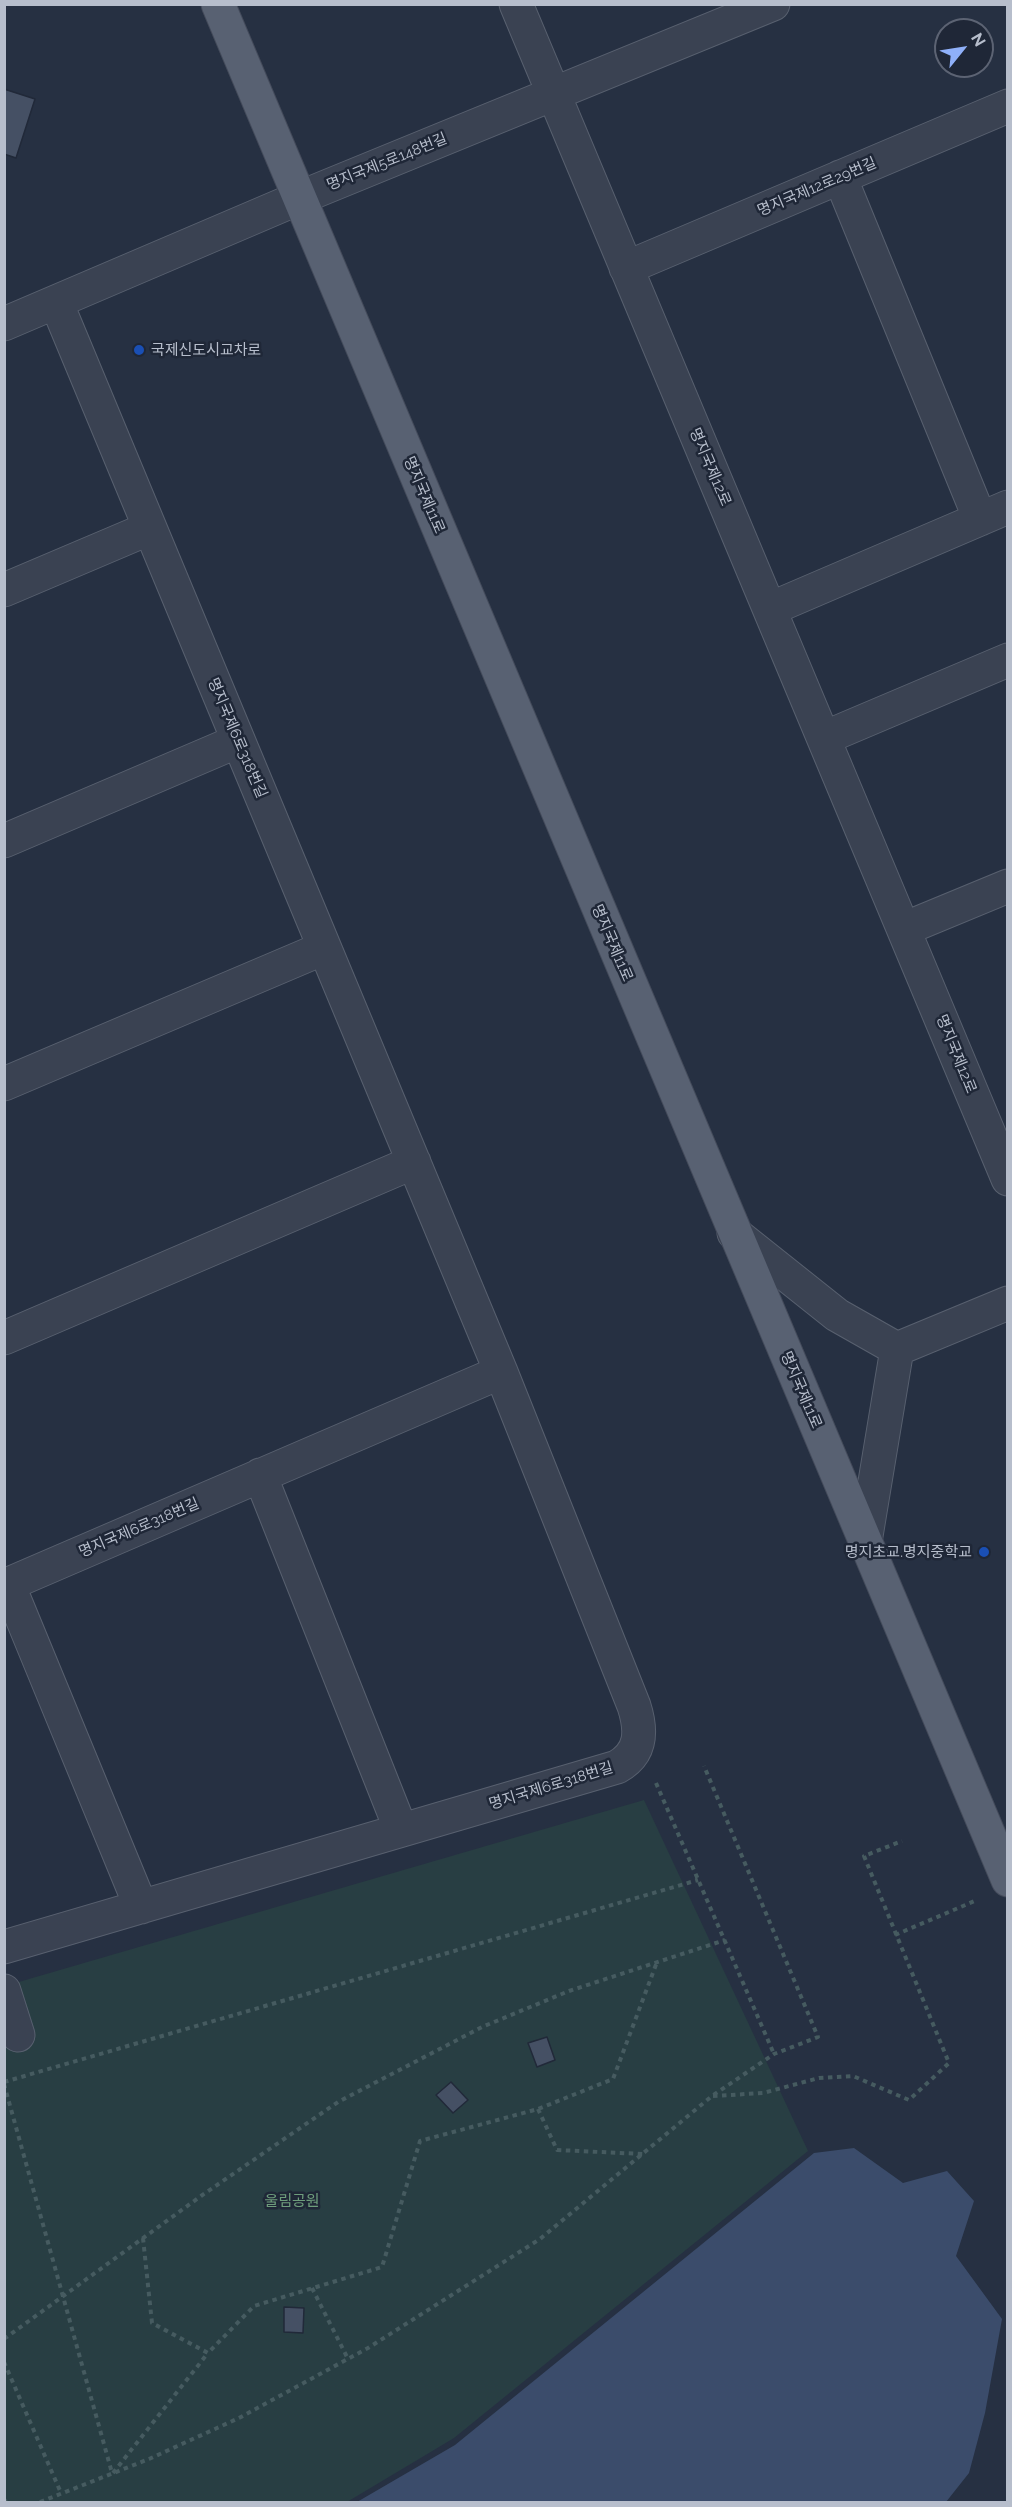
<!DOCTYPE html>
<html>
<head>
<meta charset="utf-8">
<style>
  body { margin:0 }
  #map { position:relative; width:1012px; height:2507px; overflow:hidden; background:#263042; font-family:Raleway,sans-serif }
  canvas { display:block }
  .frame { position:absolute; inset:0; border:6px solid #b7becc; pointer-events:none }
  .north { position:absolute; left:934px; top:18px; width:60px; height:60px; box-sizing:border-box; background:#1f2737; border:2px solid #5c6373; border-radius:50%; rotate:60deg; font-size:16px; font-weight:700; line-height:24px; text-align:center; color:#b7becc }
  .north::after { content:''; display:block; margin:auto; width:21px; height:27px; background:#8fb0f9; clip-path:polygon(50% 0,100% 100%,50% 72%,0 100%) }
</style>
</head>
<body>
<div id="map">
<canvas width="1012" height="2507"></canvas>
<div class="frame"></div>
<div class="north">N</div>
</div>
<script>
const ctx = document.querySelector('canvas').getContext('2d');
ctx.lineJoin = 'round';
function paint(path, color) { ctx.fillStyle = color; ctx.fill(path, 'evenodd'); }
function strokePath(path, color, width, dash) { ctx.strokeStyle = color; ctx.lineWidth = width; ctx.lineCap = dash ? 'butt' : 'round'; ctx.setLineDash(dash || []); ctx.stroke(path); }
function label(font, color, halo, rows, align = 'center') {
  ctx.font = font + ' Raleway,"Noto Sans KR",sans-serif'; ctx.lineWidth = 5; ctx.setLineDash([]); ctx.textBaseline = 'middle'; ctx.strokeStyle = halo; ctx.fillStyle = color; for (const [text, x, y, turn = 0] of rows) {
    ctx.save(); ctx.translate(x, y); ctx.rotate((+turn || 0) * Math.PI / 180); ctx.textAlign = isNaN(turn) ? turn : align; if (halo) ctx.strokeText(text, 0, 0); ctx.fillText(text, 0, 0); ctx.restore();
  }
}
paint(new Path2D(`
  M644,1800L808,2151L454,2438L347,2502H5V1986Z`), '#283e43');
paint(new Path2D(`
  M854,2148L903,2183L947,2171L974,2201L956,2256L1002,2319L985,2413L969,2473L946,2502H357L455,2445L814,2153Z`), '#3b4c6b');
const building = new Path2D(`
  M4,89L35,99L16,158L4,154Z
  M547,2037L555,2060L537,2067L528,2043Z
  M451,2082L468,2100L453,2113L436,2095Z
  M284,2307L304,2308L303,2333L284,2332Z`);
paint(building, '#455064');
strokePath(building, '#212939', 1.5);
const minor = new Path2D(`
  M516,4L1008,1179
  M840,177L980,519
  M626,268L1008,106
  M4,324L299,198L773,4
  M4,590L150,528
  M770,609L1008,507
  M824,738L1008,660
  M4,841L238,741
  M904,929L1008,886
  M4,1084L324,948
  M734,1233L837,1315L897,1349L865,1542
  M4,1338L414,1162
  M897,1349L1008,1303
  M260,1475L401,1830
  M8,1584L141,1907
  M4,1586L501,1372
  M4,1947L617,1767C642,1753 642,1731 634,1706L501,1372L56,302
  M4,1991L18,2035`);
const major = new Path2D(`
  M218,4L1008,1880`);
strokePath(minor, '#58606f', 35);
strokePath(major, '#444b5b', 35);
strokePath(new Path2D(`
  M656,1783L774,2054
  M895,1935L977,1900
  M4,2082L698,1880
  M4,2084L112,2473
  M713,2096L763,2093L819,2078L853,2076L909,2100L949,2063L864,1856L902,1841
  M538,2109L557,2150L643,2154
  M143,2238L152,2323L208,2353L254,2306L382,2267L420,2141L538,2109L613,2079L657,1962
  M312,2288L348,2359
  M4,2339L201,2196L338,2102L482,2027L569,1991L725,1940
  M4,2362L61,2493
  M113,2473L208,2353
  M4,2499L6,2502
  M40,2502L149,2459L239,2418L368,2348L540,2239L712,2096L774,2054L818,2037L704,1766`), '#465b60', 4, [4.5, 4.5]);
strokePath(minor, '#3a4252', 33);
strokePath(major, '#586172', 33);
for (const [x, y, r, color] of [
  [139,350,6,"#1a4fb4"],
  [984,1552,6,"#1a4fb4"]
]) { const dot = new Path2D(); dot.arc(x, y, r, 0, 2 * Math.PI); ctx.fillStyle = color; ctx.fill(dot); strokePath(dot, '#1f2737', 2); }
label('15px', '#b7becc', '#1f2737', [
  ["명지국제5로148번길",387,162,-22],
  ["명지국제12로29번길",817,187,-23],
  ["명지국제12로",710,467,67],
  ["명지국제11로",424,495,67],
  ["명지국제6로318번길",237,738,67],
  ["명지국제11로",612,943,67],
  ["명지국제12로",956,1054,68],
  ["명지국제11로",801,1390,67],
  ["명지국제6로318번길",139,1528,-23],
  ["명지국제6로318번길",551,1786,-17]
]);
label('15px', '#b7becc', '#1f2737', [
  ["국제신도시교차로",151,350],
  ["명지초교.명지중학교",972,1552,"right"]
], 'left');
label('15px', '#6e9d7c', '#1f2737', [
  ["울림공원",292,2201]
]);
</script>
</body>
</html>
